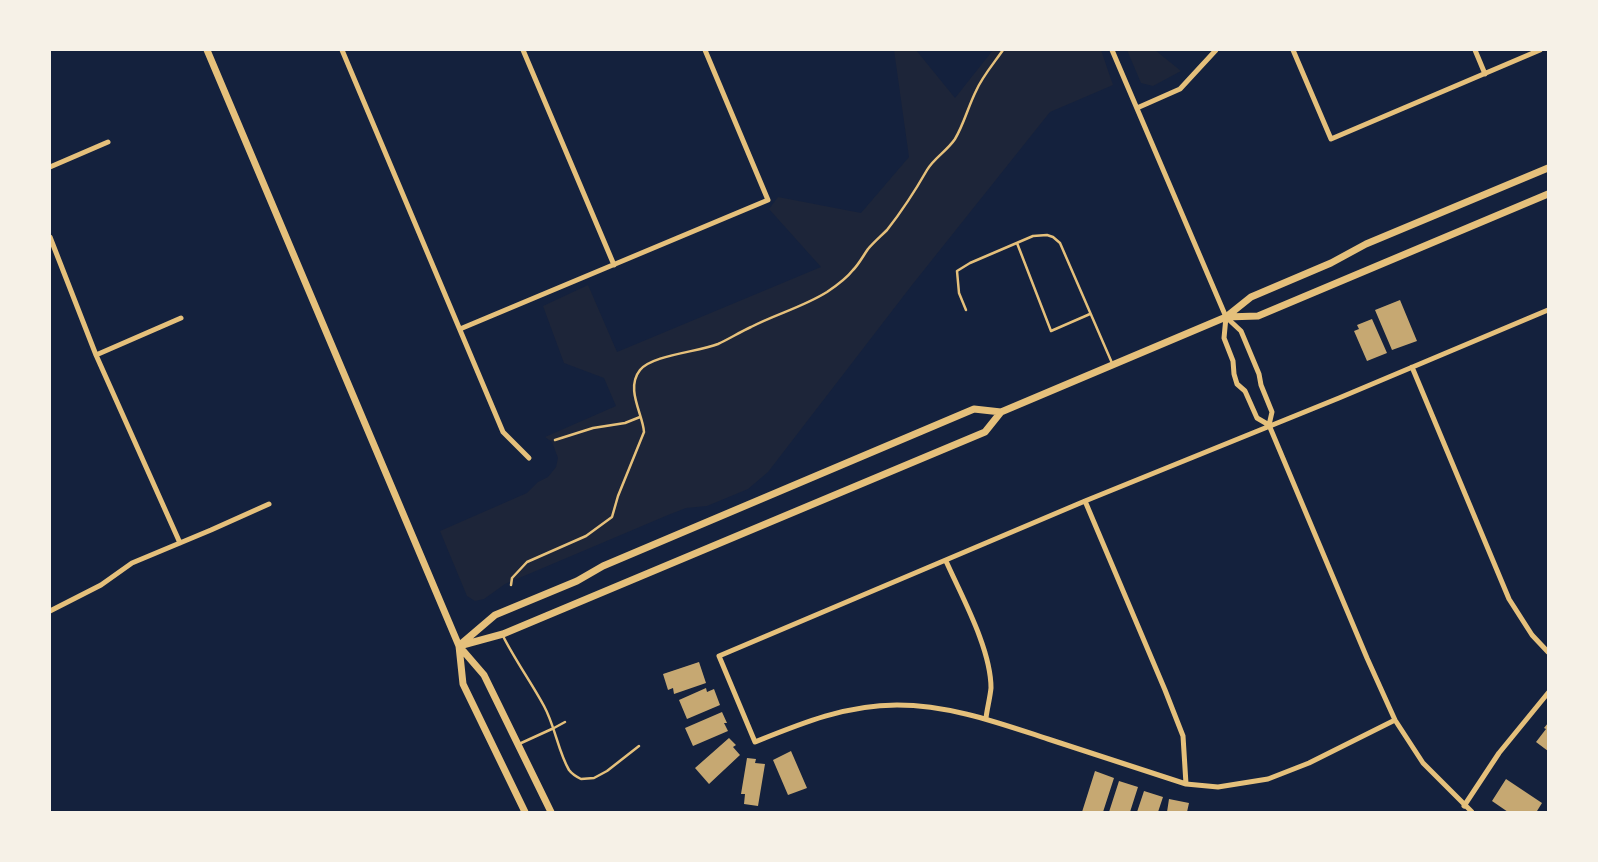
<!DOCTYPE html>
<html>
<head>
<meta charset="utf-8">
<style>
  body { margin:0 }
  #map { position:relative; width:1598px; height:862px; overflow:hidden; background:#14213d; font-family:"DM Sans",sans-serif }
  canvas { display:block }
  .frame { position:absolute; inset:0; border:51px solid #f6f1e7; pointer-events:none }
</style>
</head>
<body>
<div id="map">
<canvas width="1598" height="862"></canvas>
<div class="frame"></div>
</div>
<script>
const ctx = document.querySelector('canvas').getContext('2d');
ctx.lineJoin = 'round';
function paint(path, color) { ctx.fillStyle = color; ctx.fill(path, 'evenodd'); }
function strokePath(path, color, width, dash) { ctx.strokeStyle = color; ctx.lineWidth = width; ctx.lineCap = dash ? 'butt' : 'round'; ctx.setLineDash(dash || []); ctx.stroke(path); }
paint(new Path2D(`
  M894,50H916L955,98L993,50H1101L1113,85L1050,112L912,285L768,472L748,489L707,506L686,508L668,515L505,584L484,599L475,601L467,596L440,531L527,493L538,482L548,477L556,467L558,458L552,442L545,437L616,406L604,378L564,363L543,306L588,285L617,352L821,267L769,209L778,197L861,213L909,157Z
  M1127,50H1155L1181,71L1153,86L1141,83Z`), '#1d2539');
paint(new Path2D(`
  M1400,300L1417,341L1392,350L1375,310Z
  M1372,319L1387,353L1367,361L1354,331L1359,329L1357,325Z
  M699,662L706,683L674,694L673,688L668,690L663,674Z
  M706,688L707,692L714,689L720,705L687,719L679,700Z
  M722,712L727,723H724L728,731L693,746L685,728Z
  M1548,723V751L1536,742L1546,729L1544,728Z
  M729,738L736,745L733,747L740,755L709,784L695,768Z
  M791,751L807,788L788,795L773,760Z
  M747,758L756,759L755,763L765,764L758,806L744,804L745,794H741Z
  M1095,771L1114,778L1103,812H1082Z
  M1506,779L1542,803L1537,811L1539,812H1508L1492,801Z
  M1119,781L1138,787L1130,812H1109Z
  M1144,791L1163,797L1158,812H1137Z
  M1169,799L1189,803L1187,812H1167Z`), '#c6a872');
strokePath(new Path2D(`
  M555,440L593,428L625,423L640,417
  M511,585L512,578L527,562L586,536L612,517L618,496L644,432C643,414 625,389 640,370C652,355 698,352 718,344C729,339 740,332 751,327C776,314 803,307 827,292C836,286 846,279 853,270C859,264 863,256 868,249C874,242 881,236 887,230C902,211 915,191 927,170C934,158 947,151 955,139C964,124 968,107 976,91C982,77 994,63 1003,50`), '#e5c07b', 2.5);
strokePath(new Path2D(`
  M1017,243L1051,331L1090,314
  M966,310L959,293L957,271L970,263L1033,236L1047,235L1053,237L1060,243L1112,363
  M503,636C515,660 531,682 544,706C555,726 558,751 569,770C572,774 577,777 581,779L594,778L607,771L639,746
  M519,744L554,728L565,722`), '#e5c07b', 2.5);
strokePath(new Path2D(`
  M342,50L503,432L529,458
  M523,50L614,265
  M1112,50L1226,317L1241,331L1259,374L1261,385L1272,412L1269,425L1367,658L1395,720L1423,763L1472,812
  M1293,50L1331,139L1540,50
  M1475,50L1485,74
  M1137,108L1180,89L1216,50
  M50,167L108,142
  M50,237L96,355L180,543
  M1226,317L1224,338L1233,361L1234,374L1237,384L1245,391L1257,418L1269,425
  M460,329L768,200L705,50
  M96,355L181,318
  M1412,367L1509,599L1532,635L1548,652
  M1085,501L1165,690L1183,736L1186,784
  M946,561C962,597 991,649 991,688C990,698 987,709 986,718
  M50,611L101,585L132,563L211,530L269,504
  M1395,720L1309,763L1268,779L1218,787L1186,784C1140,769 1094,754 1048,739C999,723 950,705 897,705C846,705 802,723 755,742L719,656L1085,501L1339,398L1548,310
  M1464,806L1499,753L1548,693`), '#e5c07b', 5);
strokePath(new Path2D(`
  M207,50L459,646L463,684L525,812
  M1226,317L1258,316L1548,194
  M461,644L495,615L577,581L603,566L974,409L1001,412
  M459,646L503,634L985,432L1001,412L1226,317L1251,297L1331,263L1366,244L1548,168
  M459,646L484,675L551,812`), '#e5c07b', 7);
</script>
</body>
</html>
